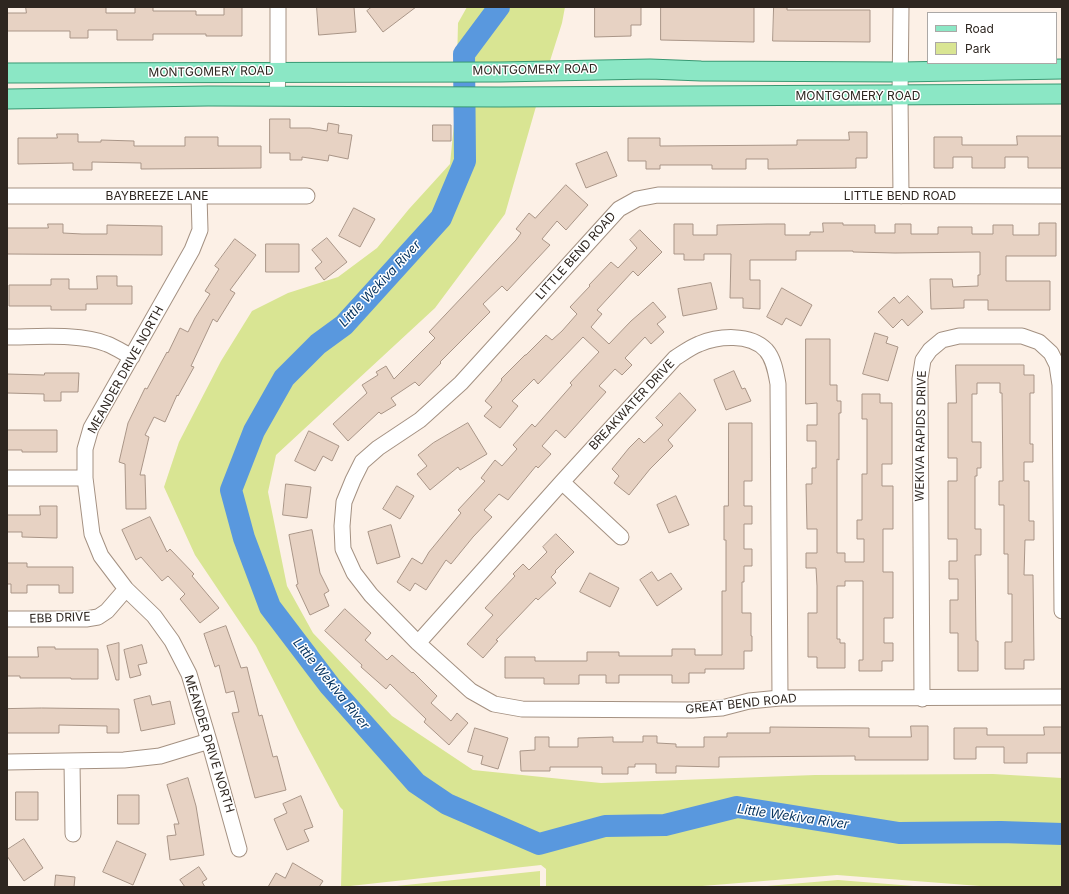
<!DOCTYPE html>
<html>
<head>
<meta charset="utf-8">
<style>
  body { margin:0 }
  #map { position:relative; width:1069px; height:894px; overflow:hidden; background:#fcf0e6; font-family:Inter,sans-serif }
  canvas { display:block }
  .frame { position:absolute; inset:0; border:8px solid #2e2620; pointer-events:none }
  .legend { position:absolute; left:927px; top:12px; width:130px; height:52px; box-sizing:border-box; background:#fff; border:1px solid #aba8a6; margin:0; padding:5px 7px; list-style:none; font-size:12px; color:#2e2620 }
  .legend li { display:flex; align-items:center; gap:8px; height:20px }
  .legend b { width:20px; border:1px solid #aba8a6 }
</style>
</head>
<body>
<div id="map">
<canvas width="1069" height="894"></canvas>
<div class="frame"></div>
<ul class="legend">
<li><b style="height:5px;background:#8be7c5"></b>Road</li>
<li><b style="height:11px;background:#d9e593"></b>Park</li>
</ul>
</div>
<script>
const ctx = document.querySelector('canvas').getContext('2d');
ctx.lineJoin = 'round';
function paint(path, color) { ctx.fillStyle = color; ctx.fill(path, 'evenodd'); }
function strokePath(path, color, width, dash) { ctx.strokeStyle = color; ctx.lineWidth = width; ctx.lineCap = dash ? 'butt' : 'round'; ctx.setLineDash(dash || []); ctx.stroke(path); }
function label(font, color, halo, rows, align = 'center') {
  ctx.font = font + ' Inter,sans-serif'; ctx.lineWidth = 3; ctx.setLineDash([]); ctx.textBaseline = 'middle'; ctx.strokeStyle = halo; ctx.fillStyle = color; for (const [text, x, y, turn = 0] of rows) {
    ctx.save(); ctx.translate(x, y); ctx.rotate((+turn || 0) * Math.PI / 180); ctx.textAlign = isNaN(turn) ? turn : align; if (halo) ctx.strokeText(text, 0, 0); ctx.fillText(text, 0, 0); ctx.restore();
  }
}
paint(new Path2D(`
  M467,7H565L562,23L549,64L457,65L458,23Z
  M537,103L505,214L435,308L276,455L268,492L287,586L313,633L392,716L473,770L601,783L815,775L993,774L1062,778V887H993L837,875L690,887H546V869L541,865L341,887L343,810L340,807L298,729L256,646L195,555L164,487L179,442L221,361L252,311L288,293L338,277L377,248L409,209L450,164L456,104Z
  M540,871V887H387Z
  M838,880L926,887H755Z`), '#d9e593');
strokePath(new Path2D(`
  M499,7L464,54L465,161L441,218L344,325L318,344L284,378L254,431L231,490L244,538L270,607L330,686L416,783L447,804L539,844L605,826L665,825L737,807L899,833L1001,832L1062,834`), '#5998de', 22);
const building = new Path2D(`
  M26,7H106V13H135V7H153V11H196V15H224V7H242V36H206V34H153V40H117V30H88V38H70V31H7V13H26Z
  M317,7H354L356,32L319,35Z
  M372,7H416L383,32L367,11Z
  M595,7H641V25H631V36L595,37Z
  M661,7H754V42L661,40Z
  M774,7H787V10H870V42L773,41Z
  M270,119H290V128H310L327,131L328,123L339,125L338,133L352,135L348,159L329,155L328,161L302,157V160H290V153H270Z
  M433,125H451V141H433Z
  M849,132H867V158H856V168L768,169V159H746V169H712V165H660V169H646V161H628V138H660V146L797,145V140H849Z
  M57,134H78V142H101V140L134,141V146H185V137H218V146H261V168L141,169V163L92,162V170H73V163L18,164V138H57Z
  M1017,136H1062V168H1028V157H1005V168H972V157H953V168H934V137H962V145H1017Z
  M607,152L617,176L586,188L576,164Z
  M566,185L588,205L566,230L557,221L542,239L550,245L507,291L502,286L483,304L490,312L440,362L441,363L419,386L415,382L391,398L396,405L381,414L379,412L348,441L333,424L367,393L362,385L378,375L376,372L386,366L394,379L435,338L429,332L516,240L521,233L516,229L529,213L535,218Z
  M354,208L375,219L360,247L339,236Z
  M823,223H843V225H875V233H895V224H911V234H938V227H972V234H993V225H1013V235H1039V223H1056V256H1006V281H1050V310H988V300H964V308L931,309L930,279H952L953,287L978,286V275H980V252L895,253L853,252V251H796V260H750V280H760V309L743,308V298H730L731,254H704V260H684V254H674V224H693V235H717V225L767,224H785V235H810V232H823Z
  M48,224H63V233L82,234H107V225L162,226V255L7,254V228H48Z
  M640,230L662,252L638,276L633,271L597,310L602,314L591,327L609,344L631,321L653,302L666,317L657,324L664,332L651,344L645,337L625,358L632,365L622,375L615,369L599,386L606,392L565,438L556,430L542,446L551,454L538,468L536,466L508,500L499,494L484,510L492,517L473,537L451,564L446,560L426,590L415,583L410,591L397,582L412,558L422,564L429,552L461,513L458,510L485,481L481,478L495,460L502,466L517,449L513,445L532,424L535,427L572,385L570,383L599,352L583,337L538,384L534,379L512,401L518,406L500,428L484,416L492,407L485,401L502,380L501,379L525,355H526L546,335L552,340L562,331L577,314L570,307L590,286L589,285L611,262L618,268L637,248L630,240Z
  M327,238L347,262L324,280L315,268L322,262L312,250Z
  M235,239L256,255L230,290L235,293L217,322L213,319L191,366L194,367L178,396L177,395L165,422L154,417L145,435L149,437L140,475H145L146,509H126L125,464L119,462L128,423L145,388L147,389L167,352L168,353L180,328L188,332L195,318L210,294L205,291L219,269L215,266Z
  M266,244H299V272H266Z
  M97,276H117V286H132V304H86V310H51V306H9V285H51V279H69V289H97Z
  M711,283L717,309L683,316L678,289Z
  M782,288L812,305L801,326L786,318L782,325L767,317Z
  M908,296L923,312L908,326L902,319L893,328L878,312L894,297L899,303Z
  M875,333L888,337L886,343L898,347L888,381L863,374Z
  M806,339H830V385H837V401H841V413H839V460L837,459V553H845V562H864V539H857V520H862V474H867V419H862V394H880V403H892V464H882V486H893V529H883V572H893V618H884V643H893V661H882V671H859V660H863V581H845V586H837V639H840V643H845V668H817V657H808V613H817V586L816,568H806V553H817V529H807L806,484H812V468H816V441H807V425H817V403L806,404Z
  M956,365H1024V375H1034V393H1030V444H1033V462H1024V481H1029V521H1034V540H1025L1024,575H1033L1034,660H1024V669H1005V642H1012V594H1008V554H1004V505H999V481H1003L1002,393H1000V383H977V394H972V442H981V468H977V476H975V529H981V555H975L976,641H978V671H958V633H950V600H958V579H949V561H957V539H948V481H957V458H948V403H956Z
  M734,371L742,389L745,388L751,401L726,410L714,380Z
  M45,373H79L78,392H61V401H44V394L7,393V374L44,375Z
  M680,393L696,410L668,440L673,446L650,469L629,495L614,483L619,476L612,469L629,448L639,438L644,443L663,425L656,418Z
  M468,423L487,454L460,470L458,467L430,490L417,474L427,466L418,455L433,443Z
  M729,423H752V481H744V506H752V524H744V549H752V566H744V582H742V613H751V636H752V651H744V669H705V673H689V683H672V675H619V683H606V675H579V684H544V678H505V657H535V661H587V652H619V656H672V649H695V655H722V591H726V540H724V506H728Z
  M7,430H57V452H22V450H7Z
  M309,431L339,446L332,461L323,456L315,471L295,461Z
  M286,484L311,487L307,518L283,515Z
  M397,486L414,496L400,519L383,509Z
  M676,496L689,525L669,533L657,505Z
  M40,506H57V538L22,537V532H7V515H40Z
  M150,517L167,552L170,549L194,574L192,576L219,608L200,623L180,599L185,594L168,576L162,581L141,557L136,560L122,530Z
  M391,525L400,557L377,564L368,532Z
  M312,530L320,573L329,591L324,594L329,606L310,615L296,585L298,584L289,535Z
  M556,534L574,552L555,571L556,572L551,577L556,583L538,600L536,598L496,640L498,641L483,658L467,644L493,615L485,608L515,576L513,574L523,564L529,570L547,552L543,547Z
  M7,563H27V567H73V593H59V585H27V593H11V584H7Z
  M652,572L658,581L671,573L682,589L657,606L640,580Z
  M590,573L619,588L610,607L580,592Z
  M345,609L371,633L365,640L387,660L392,655L412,673L413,672L437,696L431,703L451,721L457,713L468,723L449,745L424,722L426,719L390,684L386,689L361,667L362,665L325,631Z
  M226,626L241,668L247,667L259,716L262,715L273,757L277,756L286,790L255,798L232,713L239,712L234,691L226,693L219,665L215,667L204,634Z
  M119,643V680H116L107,646Z
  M142,645L147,663L138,665L141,675L130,678L124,650Z
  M38,647H55V649H98V679H71V678H20V676H7V657H38Z
  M150,696L152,705L170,701L175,724L141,731L134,700Z
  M42,708L119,709V733H107V726L59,725V733H7V709Z
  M911,726H928V760H855V756L719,757V767L676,766V773H656V764H635V767H628V774H602V767H550V771H521L520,751L535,750V737H549V747H578V738L613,737V742H643V736H657V743L676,744V747H704V737H727V733H770V727L869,728V737H911Z
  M1044,727H1062V753H1027V763H1004V747H976V759H954V728H987V735H1044Z
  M475,728L508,738L498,769L481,764L483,756L468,752Z
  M188,778L196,806L204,855L170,860L167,836L176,835L174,824H179L167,785Z
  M16,792H38V820H16Z
  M118,795H139V824H118Z
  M301,796L313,827L304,830L309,841L287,850L274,819L287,813L283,804Z
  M24,839L43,868L24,881L7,856V850Z
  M117,841L146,854L133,885L103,872Z
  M293,863L323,881L319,887H268L276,873L285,878Z
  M199,867L207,879L202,882L205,887H185L180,880Z
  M56,875L75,877L74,887H55Z`);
paint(building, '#e7d2c3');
strokePath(building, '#a99587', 1);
const minor = new Path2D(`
  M901,7L900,96L901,196
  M277,97L278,71V7
  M7,196H307
  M199,196L200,230L192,250L91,428L85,449V478L92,534L101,556L126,589L154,616L172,641L189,674L209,741L239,849
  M1062,196L658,195L637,199L619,209L461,383L420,420L378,448L362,462L353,480L344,502L342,526L343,549L354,573L371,595L418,643L471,691L494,704L522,709L693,710L722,708L749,701L780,698L1062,697
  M7,337C36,337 80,333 107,344C115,347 124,353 132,357
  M7,478H85
  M562,482L621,537
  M7,619H86L98,617L107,611L126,589
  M418,643L562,482L675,358C683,353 691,347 699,344C718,336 750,333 766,350C774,359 776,373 778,384L780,698
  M922,699L920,379L923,360L930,350L942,340L959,336H1022L1039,342L1051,353L1057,365L1060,385L1062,611
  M7,762L124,760L160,756L209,741
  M72,762L73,834`);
const major = new Path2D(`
  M7,73L500,72L650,69L701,71L901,72L1062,69
  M7,99L208,96L500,97L1062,94`);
strokePath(minor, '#a49182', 17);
strokePath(major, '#389973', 21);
strokePath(minor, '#fff', 15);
strokePath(major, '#8be7c5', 19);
label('12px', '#2e2620', '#fff', [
  ["MONTGOMERY ROAD",535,70,-1],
  ["MONTGOMERY ROAD",211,72,-1],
  ["MONTGOMERY ROAD",858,96],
  ["BAYBREEZE LANE",157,196],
  ["LITTLE BEND ROAD",900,196],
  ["LITTLE BEND ROAD",576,256,-48],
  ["MEANDER DRIVE NORTH",126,370,-61],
  ["BREAKWATER DRIVE",632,405,-47],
  ["WEKIVA RAPIDS DRIVE",921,436,-89],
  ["EBB DRIVE",60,618,-2],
  ["GREAT BEND ROAD",741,704,-6],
  ["MEANDER DRIVE NORTH",209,744,73]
]);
label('italic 13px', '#04325f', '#fff', [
  ["Little Wekiva River",380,284,-47],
  ["Little Wekiva River",331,684,51],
  ["Little Wekiva River",793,817,8]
]);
</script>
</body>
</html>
